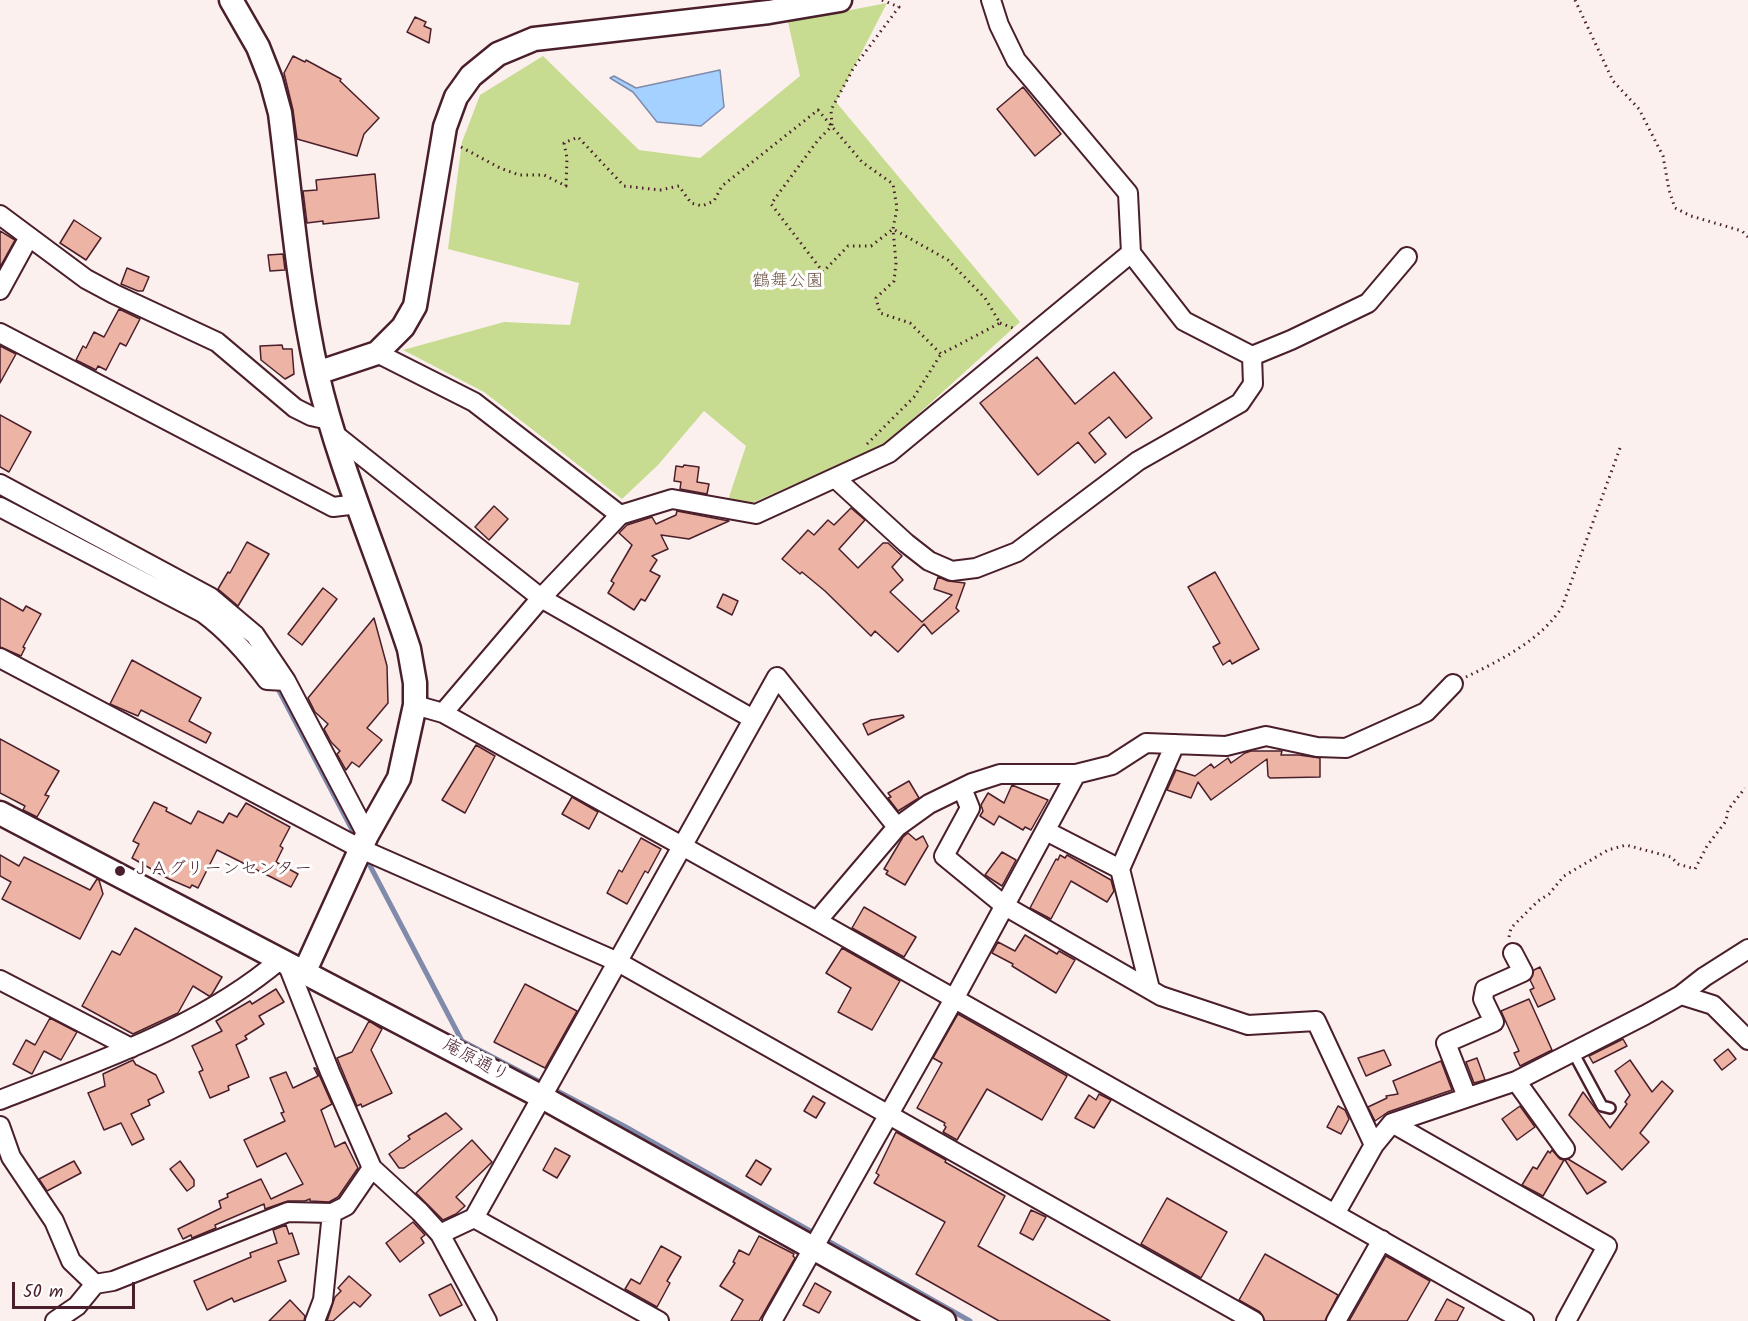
<!DOCTYPE html>
<html>
<head>
<meta charset="utf-8">
<style>
  body { margin:0 }
  #map { position:relative; width:1748px; height:1321px; overflow:hidden; background:#fbf0ed; font-family:Kalam,sans-serif }
  canvas { display:block }
  .scale { position:absolute; left:12px; top:1282px; width:123px; height:27px; box-sizing:border-box; border:3px solid #4a1f2b; border-top:0; padding-left:8px; font-size:18px; line-height:21px; white-space:nowrap; color:#4a1f2b; -webkit-text-stroke:4px #fff; paint-order:stroke }
</style>
</head>
<body>
<div id="map">
<canvas width="1748" height="1321"></canvas>
<div class="scale">50 m</div>
</div>
<script>
const ctx = document.querySelector('canvas').getContext('2d');
ctx.lineJoin = 'round';
function paint(path, color) { ctx.fillStyle = color; ctx.fill(path, 'evenodd'); }
function strokePath(path, color, width, dash) { ctx.strokeStyle = color; ctx.lineWidth = width; ctx.lineCap = dash ? 'butt' : 'round'; ctx.setLineDash(dash || []); ctx.stroke(path); }
function label(font, color, halo, rows, align = 'center') {
  ctx.font = font + ' Kalam,"Klee One",sans-serif'; ctx.lineWidth = 6; ctx.setLineDash([]); ctx.textBaseline = 'middle'; ctx.strokeStyle = halo; ctx.fillStyle = color; for (const [text, x, y, turn = 0] of rows) {
    ctx.save(); ctx.translate(x, y); ctx.rotate((+turn || 0) * Math.PI / 180); ctx.textAlign = isNaN(turn) ? turn : align; if (halo) ctx.strokeText(text, 0, 0); ctx.fillText(text, 0, 0); ctx.restore();
  }
}
paint(new Path2D(`
  M887,3L836,102L1020,322L884,445L752,503H727L746,446L704,411L658,465L622,499L484,392L403,350L504,322L570,325L579,283L448,249L462,142L480,95L543,56L639,150L700,158L800,76L788,22Z`), '#c7dc91');
const water = new Path2D(`
  M720,70L724,107L701,126L657,122L633,92L610,78L614,76L636,88Z`);
paint(water, '#a4d1ff');
strokePath(water, '#808aaa', 1.5);
strokePath(new Path2D(`
  M276,685L358,841
  M366,858L462,1041L624,1126L970,1321`), '#808aaa', 5);
const building = new Path2D(`
  M415,17L426,22L424,26L431,29L429,43L407,32Z
  M293,56L305,62L306,60L341,79L340,81L379,118L364,134L357,156L297,139L293,110L284,73Z
  M1023,87L1061,134L1035,156L997,109Z
  M375,174L379,218L323,224V221L307,223L303,191L317,190L316,180Z
  M74,220L101,238L86,260L60,243Z
  M0,231L15,240L0,267Z
  M283,254L285,270L270,271L268,255Z
  M127,268L149,277L143,291H138L121,284Z
  M119,309L140,319L126,346L120,343L106,370L98,366L96,370L76,360L83,346L86,348L94,332L104,337Z
  M282,345L283,349H292L294,374L285,379L261,360L260,346Z
  M0,346L16,354L0,383Z
  M1037,357L1075,404L1114,372L1152,418L1126,438L1109,417L1089,433L1106,454L1095,463L1078,442L1038,475L980,403Z
  M0,415L31,432L9,472L0,467Z
  M684,465L699,467L697,482L709,484L707,494L680,489L681,482L674,481L676,466L683,467Z
  M494,506L508,519L489,540L475,527Z
  M851,508L865,520L839,549L858,568L883,543H888L902,556L892,567L903,580L890,592L922,622L952,595L934,589L938,577L948,581L965,583L956,608L959,611L932,634L924,624L898,652L875,631L871,636L825,591L802,572L800,574L782,559L808,530L814,535L828,520L834,525Z
  M677,511L729,521L689,539L661,535L668,549L652,556L657,560L650,571L660,576L645,601L641,599L634,610L608,593L614,583L611,581L632,545L619,533L627,525L652,517L656,524L676,515Z
  M247,542L269,554L238,606L218,589L228,572L230,573Z
  M1215,572L1259,649L1232,664L1230,660L1223,665L1213,647L1220,643L1188,587Z
  M323,588L337,599L302,645L288,634Z
  M723,594L738,601L732,615L717,607Z
  M0,598L23,611L26,606L41,614L23,647L25,648L21,656L0,647Z
  M374,618L387,666L388,703L367,728L382,740L359,767L352,762L346,770L337,754L340,751L331,742L324,729L328,724L315,712L308,698Z
  M132,660L201,698L189,721L211,733L206,743L141,710L138,716L110,704Z
  M903,715L904,717L868,735L863,724L871,720Z
  M0,739L59,771L45,795L49,796L37,817L23,810L25,806L0,793Z
  M476,745L495,756L465,813L442,800Z
  M1251,751H1282L1281,755H1299L1320,758V777L1270,778L1268,776L1267,759L1211,800L1198,782L1191,798L1167,790L1176,770L1195,776L1211,764L1214,768L1228,758L1231,763L1245,753Z
  M909,781L919,798L898,811L888,798L891,797L888,793Z
  M1012,785L1048,800L1031,830L1025,827L1023,830L999,816L994,825L980,816L983,811L981,805L988,793L1004,803Z
  M572,797L598,812L589,829L562,814Z
  M154,802L167,808L166,811L191,824L198,811L223,823L229,813L237,817L246,803L290,827L280,846L283,848L276,862L298,874L291,887L217,850L198,888L192,885L190,888L169,879L132,858L139,844L133,841Z
  M908,833L916,840L923,836L928,846L905,885L886,874L888,871L884,869L903,837Z
  M641,838L661,849L648,873L645,871L627,904L607,893L619,870L622,872Z
  M1002,852L1016,860L1002,886L985,875Z
  M0,855L19,866L24,857L90,890L97,879L99,880L103,894L80,939L2,899L11,882L0,876Z
  M1060,855L1065,858L1067,855L1111,880L1114,891L1107,902L1071,881L1051,919L1030,908L1056,859L1058,860Z
  M864,907L916,937L904,957L852,928Z
  M135,928L222,977L212,994L209,996L193,986L178,1013L133,1034L82,1006L112,951L120,955Z
  M1025,935L1057,954L1059,951L1075,960L1056,993L1012,966L1013,964L992,953L998,942L1015,951Z
  M842,948L900,981L872,1030L838,1012L851,988L826,973Z
  M1540,967L1555,999L1538,1007L1530,990L1534,988L1530,980L1534,970Z
  M525,984L577,1011L545,1068L494,1042Z
  M276,989L284,1002L259,1016L264,1024L245,1036L247,1039L236,1045L249,1077L228,1086L229,1090L210,1098L199,1072L203,1070L192,1046L222,1031L216,1021L250,1001L252,1004Z
  M1529,999L1552,1050L1520,1066L1514,1053L1519,1051L1501,1011Z
  M958,1014L1067,1076L1042,1120L987,1089L957,1140L943,1132L946,1127L944,1125L945,1123L917,1108L942,1063L933,1058Z
  M50,1018L77,1032L61,1060L44,1051L32,1074L13,1064L26,1040L35,1045Z
  M369,1021L382,1029L371,1050L392,1093L362,1107L361,1104L357,1106L337,1058L352,1052Z
  M1623,1039L1627,1046L1593,1063L1589,1056Z
  M1728,1049L1736,1059L1722,1070L1714,1060Z
  M1384,1050L1391,1065L1366,1076L1358,1058Z
  M1477,1058L1485,1080L1474,1083L1466,1062Z
  M133,1060L136,1065H137L156,1075L164,1092L148,1100L150,1105L131,1114L144,1139L132,1145L121,1123L104,1130L88,1093L105,1086L103,1074Z
  M1630,1060L1652,1092L1662,1081L1673,1091L1640,1133L1649,1142L1622,1170L1569,1115L1583,1092L1610,1128L1627,1104L1625,1102L1630,1095L1615,1071Z
  M1441,1061L1452,1090L1388,1112L1375,1121L1368,1107L1387,1098L1386,1096L1398,1094L1393,1081Z
  M314,1068H316L332,1104L321,1110L335,1147L345,1142L358,1168L338,1197L329,1202L310,1201V1199L305,1201H288L265,1209L264,1204L215,1225L216,1228L192,1238L191,1235L183,1239L178,1229L221,1208L219,1201L228,1197L227,1194L261,1179L271,1199L303,1184L286,1153L257,1167L244,1140L285,1121L281,1113L284,1112L270,1078L286,1072L293,1088L318,1076Z
  M1099,1094L1111,1100L1094,1128L1075,1118L1089,1095L1096,1100Z
  M813,1096L825,1103L816,1118L804,1111Z
  M1338,1106L1345,1110L1349,1119L1341,1134L1327,1127Z
  M1520,1106L1535,1127L1517,1140L1502,1119Z
  M446,1113L462,1129L404,1168H399L389,1154L410,1139L408,1136Z
  M896,1132L946,1160L945,1162L1005,1196L978,1246L1110,1321H999L916,1274L945,1222L874,1183L879,1175L876,1173Z
  M472,1140L492,1162L456,1197L465,1206L456,1214L443,1220L416,1193Z
  M555,1148L570,1156L557,1178L543,1170Z
  M1552,1150L1560,1159L1564,1160L1543,1196L1522,1185L1533,1167L1537,1169L1548,1151L1550,1153Z
  M1568,1159L1606,1182L1587,1194L1565,1160Z
  M756,1160L771,1169L761,1185L746,1176Z
  M74,1161L81,1173L47,1191L39,1179Z
  M180,1161L194,1180V1186L187,1191L170,1169Z
  M1167,1198L1227,1232L1201,1278L1141,1244Z
  M1031,1210L1046,1217L1033,1240L1020,1233Z
  M413,1222L425,1235L421,1238L424,1243L400,1262L386,1243Z
  M286,1225L289,1234L292,1233L299,1254L278,1261L286,1281L234,1302L232,1298L207,1310L194,1281L251,1257L250,1253L277,1243L273,1230Z
  M759,1236L794,1254L793,1256L795,1258L759,1321H731L743,1300L720,1286L735,1263L733,1262L739,1250L749,1255Z
  M661,1246L681,1257L667,1281L670,1283L657,1307L625,1289L631,1279L640,1284Z
  M1265,1254L1338,1295L1325,1321H1265L1260,1312L1239,1300Z
  M1386,1256L1430,1281L1407,1321H1349Z
  M349,1276L371,1295L360,1307L354,1302L333,1321H327L335,1297L341,1291L338,1288Z
  M815,1283L831,1292L819,1313L803,1305Z
  M451,1284L462,1305L440,1316L429,1295Z
  M1447,1299L1464,1308L1457,1321H1435Z
  M290,1300L305,1316L304,1321H269Z`);
paint(building, '#edb4a5');
strokePath(building, '#4a1f2b', 1.5);
const service = new Path2D(`
  M1573,1052L1602,1106L1610,1108`);
const minor = new Path2D(`
  M0,215L86,279L114,294L217,342L295,408L311,416L329,420
  M1131,253L1184,321L1252,356
  M0,290L29,237
  M0,333L333,507L358,504
  M377,353L474,402L620,515
  M332,432L541,598L753,719
  M835,478L906,543L929,561L952,571L976,568L1017,552L1138,461L1240,403L1253,384L1252,356L1291,340L1368,303L1407,257
  M0,484L210,597L255,635L286,681L367,835
  M0,507L203,613C229,632 248,654 267,680L286,681
  M0,658L361,849L618,962L1254,1321
  M415,705L443,713L817,921L1524,1321
  M443,713L541,598L620,515L672,499L756,514L889,453L1131,253L1128,193L1016,60L999,25L991,0
  M962,788L970,808L944,856L1005,906L1161,996L1248,1025L1316,1021L1374,1145
  M1046,831L1120,869
  M817,921L897,827L929,804L972,783L1000,774H1076L1112,765L1146,743L1226,746L1266,736L1317,747L1346,748L1426,712L1453,684
  M287,963L330,1072L372,1168L420,1212L440,1234L487,1321
  M0,980L131,1048
  M1150,989L1120,869L1175,744
  M1681,995L1713,1005L1748,1040
  M1516,1081L1645,1015L1681,995L1704,977L1748,949
  M1467,1097L1446,1043L1494,1022L1483,999L1485,989L1523,972L1513,953
  M0,1100C98,1061 200,1028 281,959
  M1392,1123L1607,1246L1566,1321
  M0,1126L11,1157L54,1221L71,1261L95,1284L113,1281L288,1212L332,1213L346,1206L372,1168
  M1335,1214L1374,1145L1392,1123L1516,1081L1565,1149
  M474,1218L659,1321
  M440,1234L474,1218L777,677L897,827
  M55,1321L77,1306L95,1284
  M315,1321L323,1300L332,1213
  M772,1321L954,999L1076,774
  M1336,1321L1382,1240`);
const tertiary = new Path2D(`
  M231,0L258,47L271,80L280,113C291,199 298,288 317,373C339,468 379,557 409,649L415,683V705L399,778L367,835L304,973
  M317,373L377,353L403,327L415,306L445,127L456,97L471,76L498,54L534,39L769,12L840,0
  M0,813L542,1097L944,1321`);
strokePath(service, '#4a1f2b', 14);
strokePath(minor, '#4a1f2b', 22);
strokePath(tertiary, '#4a1f2b', 27);
strokePath(new Path2D(`
  M882,0L899,7L854,67L831,110L832,126L818,140L771,204L823,272L848,246H871L893,229
  M1575,0L1613,81L1639,109L1663,156L1669,190L1675,208L1691,216L1742,231L1748,237
  M461,147L500,168L519,175H544L566,186L567,158L564,143L578,137L624,186L660,190L679,186L691,203L702,206L714,201L722,186L818,110L862,162L893,184L897,208L893,229L896,263L894,281L876,298L880,313L910,323L941,354L1000,323L985,298L948,260L893,229
  M1000,323L1013,328
  M867,444L914,397L941,354
  M1466,677C1501,660 1541,640 1562,607L1620,448
  M1509,937L1511,928L1538,901L1549,894L1564,876L1608,850L1626,845L1671,857L1678,864L1695,869L1707,846L1726,821L1728,810L1745,788`), '#4a1f2b', 3, [1.5, 4.5]);
strokePath(service, '#fff', 9);
strokePath(minor, '#fff', 18);
strokePath(tertiary, '#fff', 22);
for (const [x, y, r, color] of [
  [120,871,6,"#4a1f2b"]
]) { const dot = new Path2D(); dot.arc(x, y, r, 0, 2 * Math.PI); ctx.fillStyle = color; ctx.fill(dot); strokePath(dot, '#fff', 2); }
label('18px', '#70584a', '#fff', [
  ["鶴舞公園",788,283]
]);
label('18px', '#4a1f2b', '#fff', [
  ["ＪＡグリーンセンター",132,871]
], 'left');
label('18px', '#4a1f2b', '#fff', [
  ["庵原通り",475,1062,28]
]);
</script>
</body>
</html>
